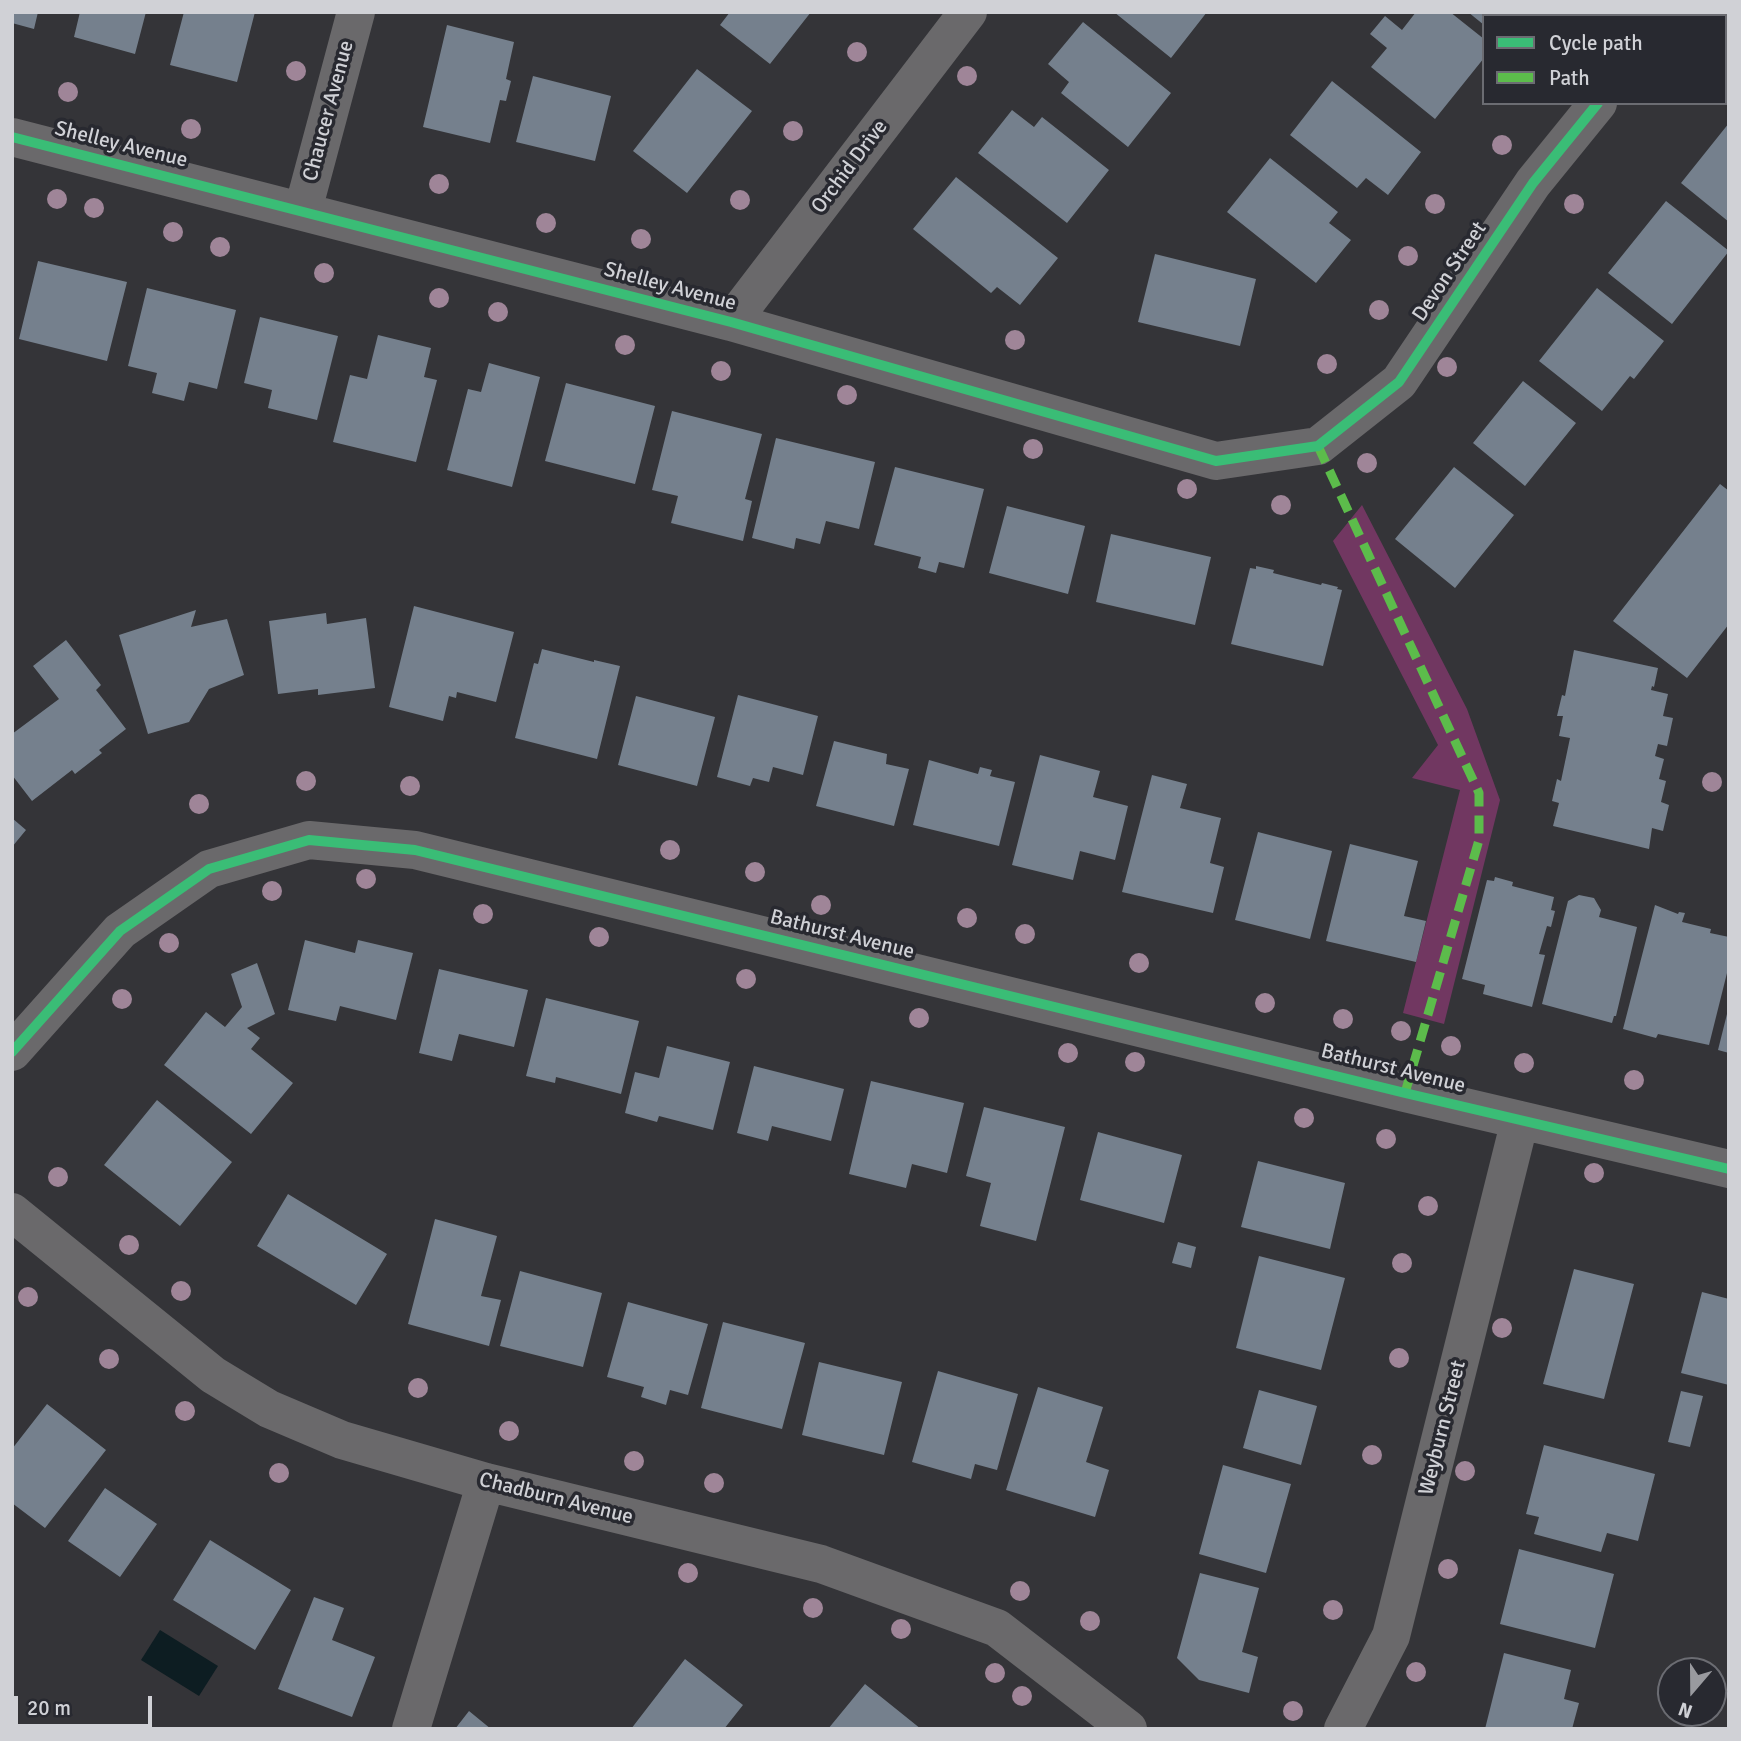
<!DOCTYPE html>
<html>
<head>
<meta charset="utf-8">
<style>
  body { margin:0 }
  #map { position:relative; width:1741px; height:1741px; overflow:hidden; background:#343438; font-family:Signika,sans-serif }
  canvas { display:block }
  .frame { position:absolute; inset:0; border:14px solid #d0d1d6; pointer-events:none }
  .legend { position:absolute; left:1482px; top:14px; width:245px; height:91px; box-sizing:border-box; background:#282930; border:2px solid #6b6c72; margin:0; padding:9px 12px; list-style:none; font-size:21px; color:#d0d1d6 }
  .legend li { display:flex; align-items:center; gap:14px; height:35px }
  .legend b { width:35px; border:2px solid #6b6c72 }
  .north { position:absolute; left:1657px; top:1657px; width:70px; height:70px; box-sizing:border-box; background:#282930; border:2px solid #6b6c72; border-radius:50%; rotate:200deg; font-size:19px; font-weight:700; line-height:28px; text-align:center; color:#d0d1d6 }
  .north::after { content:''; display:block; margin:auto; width:24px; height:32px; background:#999a9f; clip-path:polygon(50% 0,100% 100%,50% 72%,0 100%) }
  .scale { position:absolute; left:14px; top:1696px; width:138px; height:32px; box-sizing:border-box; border:4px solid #d0d1d6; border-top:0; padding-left:9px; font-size:21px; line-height:24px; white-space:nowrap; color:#d0d1d6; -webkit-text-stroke:5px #282930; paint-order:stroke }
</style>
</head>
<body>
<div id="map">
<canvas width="1741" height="1741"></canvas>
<div class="frame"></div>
<ul class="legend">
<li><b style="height:9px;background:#3abd76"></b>Cycle path</li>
<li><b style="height:9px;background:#5cbc4b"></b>Path</li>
</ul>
<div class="north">N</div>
<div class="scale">20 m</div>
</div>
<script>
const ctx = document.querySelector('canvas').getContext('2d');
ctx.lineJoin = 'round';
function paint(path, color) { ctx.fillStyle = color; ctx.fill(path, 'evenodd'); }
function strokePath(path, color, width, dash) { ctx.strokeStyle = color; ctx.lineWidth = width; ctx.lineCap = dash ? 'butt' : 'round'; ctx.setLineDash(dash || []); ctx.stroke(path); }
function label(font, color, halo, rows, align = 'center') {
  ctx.font = font + ' Signika,sans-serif'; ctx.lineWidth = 7; ctx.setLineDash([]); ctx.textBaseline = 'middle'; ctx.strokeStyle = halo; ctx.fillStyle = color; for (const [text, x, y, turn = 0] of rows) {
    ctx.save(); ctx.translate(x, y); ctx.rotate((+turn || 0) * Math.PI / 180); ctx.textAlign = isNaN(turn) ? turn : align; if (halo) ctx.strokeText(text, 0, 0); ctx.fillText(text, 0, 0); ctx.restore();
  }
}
paint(new Path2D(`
  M1362,505L1467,709L1500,800L1444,1024L1403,1013L1460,790L1412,778L1438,745L1333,541Z`), '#713761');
paint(new Path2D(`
  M160,1630L218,1666L199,1696L141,1660Z`), '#0d1d22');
paint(new Path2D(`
  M12,12H38L34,29L12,23Z
  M80,12H146L135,54L74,37Z
  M184,12H255L237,82L170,65Z
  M730,12H811L770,64L720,25Z
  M1114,12H1207L1171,58Z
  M1416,12H1450L1484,39V58L1435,119L1371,67L1387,48L1370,34L1385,16L1402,30Z
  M1468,12H1520L1517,16H1484V25Z
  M1083,22L1171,93L1128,147L1061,93L1069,82L1048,64Z
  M447,25L514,42L506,79L511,81L506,101L500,100L490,143L423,127Z
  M697,69L752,111L687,193L633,151Z
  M533,76L611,96L595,161L516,142Z
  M1332,81L1421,152L1388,195L1366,178L1357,188L1290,135Z
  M1012,110L1034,127L1042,117L1109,170L1067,223L978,153Z
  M1729,123V222L1681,183Z
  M1270,158L1338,212L1329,223L1351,240L1316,283L1227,212Z
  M956,177L1058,258L1020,305L997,287L991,293L913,229Z
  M1666,201L1729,251L1672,324L1608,273Z
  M1155,254L1256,279L1240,346L1138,322Z
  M38,261L127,282L107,361L19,339Z
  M147,288L236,310L217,389L189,382L184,401L152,393L157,373L128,366Z
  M1597,288L1664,341L1634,379L1630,376L1602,411L1539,361Z
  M260,317L338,336L317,420L268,408L272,390L244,383Z
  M378,335L431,348L424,377L437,380L416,462L333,442L350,375L367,379Z
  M489,363L540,377L512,487L447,470L468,389L481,392Z
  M1523,381L1576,423L1525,486L1473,443Z
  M566,383L655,406L635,484L545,461Z
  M672,411L762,434L745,499L752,501L743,541L671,523L678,496L652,490Z
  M776,438L875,462L859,529L826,521L820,544L796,538L794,549L752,538Z
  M895,467L984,489L964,568L939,562L936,573L918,568L921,557L874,545Z
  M1454,467L1514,515L1455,588L1395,539Z
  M1720,484L1729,491V624L1687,678L1613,621Z
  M1007,506L1085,526L1068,594L989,573Z
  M1111,534L1211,557L1195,625L1096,602Z
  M1256,566L1274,570L1273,573L1321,585L1322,583L1338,587L1337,589L1342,590L1323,666L1231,644L1250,568L1256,569Z
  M414,606L514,632L496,702L457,692L456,698L449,696L443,721L389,707Z
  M196,610L191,627L227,619L244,675L209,689L189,722L148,734L119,635Z
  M326,613L327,624L366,618L375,688L318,695V689L278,694L269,621Z
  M66,640L101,685L96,690L126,729L99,750L102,753L75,774L72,770L32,801L12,775V734L59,699L33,666Z
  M542,649L594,662V660L620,666L597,759L515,738L534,663L538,664Z
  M1574,650L1658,668L1654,687L1652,686L1651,690L1668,694L1663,716L1673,718L1667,746L1658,744L1655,756L1664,759L1659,779L1666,781L1661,802L1669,805L1663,831L1652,828L1649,849L1553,826L1559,803L1552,801L1557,779L1561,781L1570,738L1559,736L1563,716H1557L1562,695L1565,696Z
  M738,695L818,716L803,775L773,767L769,782L753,778L750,786L717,777Z
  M636,696L715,717L697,786L618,765Z
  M834,741L887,754L886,764L909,769L894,826L816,806Z
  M1040,755L1100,771L1093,797L1128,806L1115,860L1080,851L1073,880L1012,865Z
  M929,760L978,774L980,767L992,770L990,776L1015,782L999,846L913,825Z
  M1152,775L1187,784L1180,808L1221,818L1210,863L1224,867L1213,913L1122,892Z
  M12,818L26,830L12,847Z
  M1258,832L1332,851L1310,939L1235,920Z
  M1350,844L1418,861L1404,916L1426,921L1416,962L1326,941Z
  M1495,877L1513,882L1512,886L1554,897L1551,910L1555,911L1551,927L1547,926L1539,954L1545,955L1532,1007L1483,994L1485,985L1462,979L1487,880L1494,881Z
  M1579,895L1594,898L1601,910L1599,917L1637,927L1616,1016H1614L1612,1023L1542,1004L1568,901Z
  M1655,905L1678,914L1679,912L1685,913L1682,922L1711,929L1710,933L1729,937V965L1709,1045L1658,1034L1656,1038L1623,1029Z
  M305,940L355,953L358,940L413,953L396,1020L340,1006L336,1021L288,1010Z
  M257,963L275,1014L247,1028L260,1038L251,1049L293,1083L251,1134L164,1065L206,1012L225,1027L242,1007L231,974Z
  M439,969L528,990L514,1047L459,1034L452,1061L419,1053Z
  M546,998L639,1021L621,1094L556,1077L555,1083L526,1076Z
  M1728,1010H1729V1053L1718,1050Z
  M667,1046L730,1062L713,1130L659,1116L657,1122L625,1113L635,1072L659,1078Z
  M754,1066L844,1089L831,1141L772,1126L768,1141L737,1133Z
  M871,1081L964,1103L947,1173L912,1164L906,1188L849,1174Z
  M157,1100L232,1162L180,1226L104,1165Z
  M984,1107L1065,1127L1036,1241L980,1226L991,1183L966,1176Z
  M1098,1132L1182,1155L1164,1223L1080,1200Z
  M1258,1161L1345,1183L1330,1249L1241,1227Z
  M288,1194L387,1254L356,1305L257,1246Z
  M435,1219L497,1236L481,1296L501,1300L489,1346L408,1324Z
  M1178,1242L1196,1247L1191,1268L1172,1263Z
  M1259,1256L1345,1278L1321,1370L1236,1348Z
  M1574,1269L1634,1284L1604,1399L1543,1384Z
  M520,1271L602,1293L583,1367L500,1346Z
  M1702,1292L1729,1299V1385L1681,1373Z
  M628,1302L708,1324L688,1395L670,1390L666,1405L641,1397L644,1387L607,1377Z
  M723,1322L805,1343L782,1429L701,1408Z
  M819,1362L902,1382L884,1455L802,1435Z
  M938,1371L1018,1394L997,1470L975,1464L971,1479L912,1462Z
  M1038,1387L1103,1407L1086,1462L1109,1470L1095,1517L1006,1490Z
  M1259,1390L1317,1406L1301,1465L1243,1448Z
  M1681,1391L1703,1396L1690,1447L1668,1442Z
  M47,1404L106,1450L45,1528L12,1503V1449Z
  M1544,1445L1655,1474L1638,1541L1607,1533L1601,1552L1534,1534L1539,1517L1526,1514Z
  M1223,1465L1291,1484L1266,1573L1199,1554Z
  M105,1488L157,1524L120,1577L68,1541Z
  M210,1540L291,1590L255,1650L173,1600Z
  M1519,1549L1614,1574L1595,1648L1500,1624Z
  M1200,1573L1259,1588L1242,1652L1258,1657L1249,1693L1199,1680L1177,1658Z
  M314,1597L344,1608L332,1640L375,1657L352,1717L278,1689Z
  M1504,1653L1571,1670L1564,1699L1579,1703L1572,1729H1485Z
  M685,1659L743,1705L724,1729H631Z
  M865,1684L921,1729H828Z
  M469,1711L491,1729H455Z`), '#75808d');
strokePath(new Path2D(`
  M1669,16L1671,12
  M12,137L731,322L1216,461L1318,446L1399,382L1533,183L1598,103
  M303,210L356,12
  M731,322L968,12
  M12,1052L120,931L209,869L309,840L415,850L1405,1093L1729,1169
  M12,1212L213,1375L269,1409L342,1440L486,1482L821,1564L997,1628L1128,1729
  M411,1729L486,1482
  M1343,1729L1391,1636L1520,1120`), '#6a696b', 38);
strokePath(new Path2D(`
  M1318,446L1479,793V840L1405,1093`), '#5cbc4b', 9, [18, 9]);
strokePath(new Path2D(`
  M12,137L731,322L1216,461L1318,446L1399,382L1533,183L1598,103
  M12,1052L120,931L209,869L309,840L415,850L1405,1093L1729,1169`), '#3abd76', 10);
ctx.fillStyle = '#9f8598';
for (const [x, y] of [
  [857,52],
  [296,71],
  [967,76],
  [68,92],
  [191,129],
  [793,131],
  [1502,145],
  [439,184],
  [57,199],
  [740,200],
  [1435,204],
  [1574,204],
  [94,208],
  [546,223],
  [173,232],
  [641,239],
  [220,247],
  [1408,256],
  [324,273],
  [439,298],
  [1379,310],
  [498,312],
  [1015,340],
  [625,345],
  [1327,364],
  [1447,367],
  [721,371],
  [847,395],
  [1033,449],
  [1367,463],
  [1187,489],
  [1281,505],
  [306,781],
  [1712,782],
  [410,786],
  [199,804],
  [670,850],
  [755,872],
  [366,879],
  [272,891],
  [821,905],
  [483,914],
  [967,918],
  [1025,934],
  [599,937],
  [169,943],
  [1139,963],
  [746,979],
  [122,999],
  [1265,1003],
  [919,1018],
  [1343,1019],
  [1401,1031],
  [1451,1046],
  [1068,1053],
  [1135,1062],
  [1524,1063],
  [1634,1080],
  [1304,1118],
  [1386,1139],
  [1594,1173],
  [58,1177],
  [1428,1206],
  [129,1245],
  [1402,1263],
  [181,1291],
  [28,1297],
  [1502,1328],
  [1399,1358],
  [109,1359],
  [418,1388],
  [185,1411],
  [509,1431],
  [1372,1455],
  [634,1461],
  [1465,1471],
  [279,1473],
  [714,1483],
  [1448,1569],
  [688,1573],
  [1020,1591],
  [813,1608],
  [1333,1610],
  [1090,1621],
  [901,1629],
  [1416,1672],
  [995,1673],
  [1022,1696],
  [1293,1711]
]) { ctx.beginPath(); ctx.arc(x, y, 10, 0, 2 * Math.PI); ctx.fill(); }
label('21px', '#d0d1d6', '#282930', [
  ["Chaucer Avenue",329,111,-75],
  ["Shelley Avenue",121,145,14],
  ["Orchid Drive",850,167,-53],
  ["Devon Street",1450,272,-56],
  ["Shelley Avenue",670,287,15],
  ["Bathurst Avenue",842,935,14],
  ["Bathurst Avenue",1393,1069,14],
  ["Weyburn Street",1443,1428,-76],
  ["Chadburn Avenue",556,1499,14]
]);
</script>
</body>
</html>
